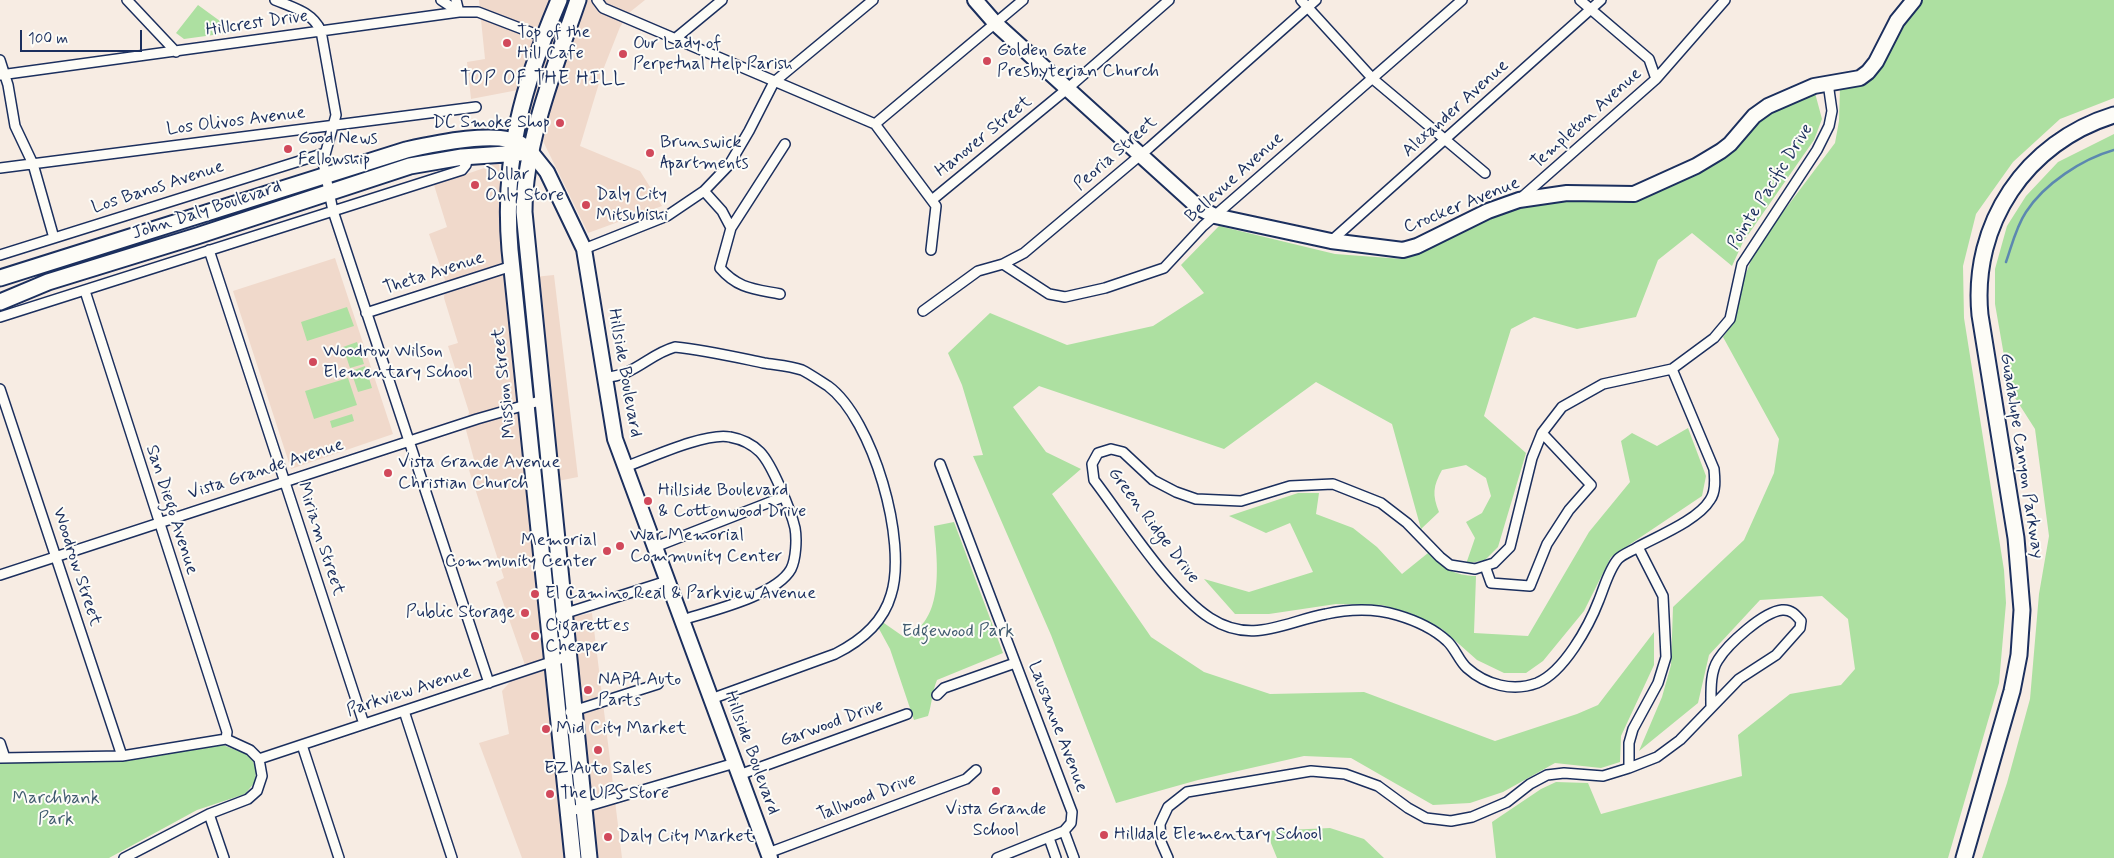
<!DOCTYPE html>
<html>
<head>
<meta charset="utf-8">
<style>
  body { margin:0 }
  #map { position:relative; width:2114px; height:858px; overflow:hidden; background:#f7ece3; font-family:Mynerve,sans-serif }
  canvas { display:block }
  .scale { position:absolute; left:20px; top:30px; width:122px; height:22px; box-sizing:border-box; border:2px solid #1b2f5e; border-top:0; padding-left:6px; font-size:15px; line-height:18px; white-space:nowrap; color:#1b2f5e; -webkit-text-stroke:4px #fdfcf7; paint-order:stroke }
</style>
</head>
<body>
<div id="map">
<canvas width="2114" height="858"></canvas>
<div class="scale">100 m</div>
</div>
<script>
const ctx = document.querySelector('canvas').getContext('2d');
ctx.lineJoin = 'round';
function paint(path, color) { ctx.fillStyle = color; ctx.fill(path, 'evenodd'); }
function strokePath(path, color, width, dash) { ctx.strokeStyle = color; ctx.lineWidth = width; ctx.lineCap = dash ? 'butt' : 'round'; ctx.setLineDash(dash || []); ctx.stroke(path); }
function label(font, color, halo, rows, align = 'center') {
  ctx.font = font + ' Mynerve,sans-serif'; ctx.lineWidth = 4; ctx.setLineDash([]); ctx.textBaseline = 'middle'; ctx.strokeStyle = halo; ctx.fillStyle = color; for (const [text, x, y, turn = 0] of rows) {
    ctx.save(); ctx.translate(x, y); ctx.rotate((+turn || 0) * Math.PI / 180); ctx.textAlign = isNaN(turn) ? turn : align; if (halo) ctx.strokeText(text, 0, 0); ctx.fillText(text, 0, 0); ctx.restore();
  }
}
paint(new Path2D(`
  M479,0H645L630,12L620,27L603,70L580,146L640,171L662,206L588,233L518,90L471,99L467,62L485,59Z
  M499,163L505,280L554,275L578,477L527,487L541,623L592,613L622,858H522L479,743L509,734L502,691L525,665L496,582L504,578L469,470L476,467L466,430L469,412L448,346L458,343L444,298L445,280L429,234L447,227L434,185Z
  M335,258L393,434L291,469L233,291Z`), '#f0d9cb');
paint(new Path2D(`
  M1922,0H2114V98L2060,119L2013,162L1976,214L1963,266L1964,318L2004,570L2006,603L1999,683L1948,858H1496L1492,822L1541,789L1556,782L1588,783L1601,814L1742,776L1738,735L1790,694L1841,685L1855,669L1848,619L1822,596L1760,600L1709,655L1698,703L1639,751L1662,697L1671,665L1673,607L1744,540L1774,473L1779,439L1723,337L1734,322L1743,281L1756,248L1835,143L1839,121L1840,87L1890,49L1905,21Z
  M198,5L235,32L184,39L176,33Z
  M1815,93L1822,119L1814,140L1743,242L1732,266L1692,233L1658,260L1636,317L1577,329L1534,317L1511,329L1484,416L1526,453L1498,547L1485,560L1466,564L1475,538L1466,522L1482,513L1491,496L1486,478L1466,465L1442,470C1433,486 1432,495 1439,512L1421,529L1392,424L1316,382L1224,449L1039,386L1013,407L1046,452L1081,469L1052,494L1151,637L1204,672L1270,694L1364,692L1495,741L1577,714L1598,705L1654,632V665L1621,736L1620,762L1601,768L1555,763L1503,792L1470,803L1433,805L1351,758L1304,756L1198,780L1116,803L1051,635L973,456L983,455L962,385L948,353L990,313L1067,345L1153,326L1204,293L1181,265L1219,226L1335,254L1403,259L1417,253L1456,231L1518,208L1556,201L1631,202L1693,176L1736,148L1755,124L1774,110Z
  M2114,134V858H1982L2007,783L2030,699L2039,594L2049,536L2035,429L2010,390L1995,304V269L2007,226L2026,196L2058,162Z
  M347,307L354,326L307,341L301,322Z
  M357,342L364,364L350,368L343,347Z
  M365,366L372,388L358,392L351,371Z
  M348,378L357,405L314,419L305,391Z
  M352,414L354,421L332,428L330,421Z
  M1688,428L1706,476L1702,496L1611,557L1584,611L1543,661L1526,673H1504L1477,660L1442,629L1410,613L1382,605L1336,604L1269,614H1235L1204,579L1249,592L1313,572L1290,523L1266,533L1229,516L1298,493H1319L1316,514L1353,528L1377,547L1402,574L1428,553C1442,567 1455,576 1476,576L1474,633L1528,636L1589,532L1630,482L1621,441L1632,433L1657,446Z
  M954,522L1003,653L937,680C932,692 932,704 928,716L914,720L890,649L878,627L881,621L904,637C946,622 937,560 934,526Z
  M223,745L246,754L253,761L256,771L255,782L245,794L197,810L109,858H0V763L120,762Z
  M1330,828L1364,839L1384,858H1277L1266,831Z`), '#ade0a1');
strokePath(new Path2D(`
  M2006,262C2012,245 2016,227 2026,212C2044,184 2082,159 2114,150`), '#5c88b0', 2.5);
const street = new Path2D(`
  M127,0L176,52
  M275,0C294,8 312,12 321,31L336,115L323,162L333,211L489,683
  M441,0L459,12
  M456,0L459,12
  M597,0L603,8L875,124L936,206L931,250
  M1301,0L1373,79L1485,173
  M1580,0L1649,59L1656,79
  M676,38L722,0
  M0,60L8,85L15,126L33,164L54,238
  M0,75L459,12H478L543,37
  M875,124L1023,0
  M0,168L476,107
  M704,191L722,211L731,228L720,268C738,289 755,289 780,294
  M1521,198L1656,79L1725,0
  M932,200L1067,89L1169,0
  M731,228L785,144
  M1331,241L1601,0
  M584,249L667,216L704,191L729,165L749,131L774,82L873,0
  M209,250L364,724
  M0,255L325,153
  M1003,264L1049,294L1065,297L1105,288L1164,268L1203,226L1462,0
  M85,291L227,732L226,739
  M923,311L978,271L1003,264L1024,253L1150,147L1316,0
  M366,313L512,266
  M0,317L462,170L466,165L468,156
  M605,377C633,377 649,354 675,347C705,350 735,357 764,363C776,365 790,366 802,370C810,374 820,381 828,386C873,419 908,542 891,595C883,623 859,642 835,654L711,699
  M0,389L122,756
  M940,464L1072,812L1071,823L1064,831L997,858
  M625,467C650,458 706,432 730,437C741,439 752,444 760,452C772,464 791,511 795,528C797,539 796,559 791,569C776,596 710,611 682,620
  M655,547L783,497
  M1638,547C1632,551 1623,554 1618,559C1609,569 1604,588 1599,600C1589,626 1564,672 1537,683C1513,692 1486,685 1467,668C1459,661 1455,648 1447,641C1434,629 1414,620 1397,615C1375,608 1348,609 1326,614C1284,622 1252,645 1210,618C1171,593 1123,518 1094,480L1092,464L1098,453L1111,449L1123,452L1153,480L1176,492L1196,499L1241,501L1290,486L1333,484L1381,503L1407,523L1440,557L1450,565L1475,569L1494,563L1510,547L1532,458L1542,433L1562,407L1603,384L1672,369L1714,338L1730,319L1742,264L1817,150L1829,126L1832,111L1828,83
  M1485,566L1491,583L1530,586L1547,544L1569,510L1591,485L1542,433
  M0,575L477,419L543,400
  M560,615L667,581
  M937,695L944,688L1015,663
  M404,711L452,858
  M570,712L658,684
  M0,743L5,758
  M302,745L339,858
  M0,758L122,756L226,739L250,750L259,759
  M259,759L569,656
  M1629,768V743L1633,729L1658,683L1666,657L1663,596L1638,547C1658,536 1698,520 1710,500C1716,492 1715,479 1714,469L1672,369
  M739,775L907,714
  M568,812L735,763
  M209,814L224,858
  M1064,831L1074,858
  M1049,838L1056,858
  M768,853L966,779L976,770
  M124,858L209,814L248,799L257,791L262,776L259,759
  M1168,858L1161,842L1160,824L1168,807L1187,792L1311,771L1345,774L1378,786L1408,808L1426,818L1451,821L1472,817L1507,802L1530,784L1547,775L1564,773L1603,776L1629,768L1657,757L1680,740L1739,679L1776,655L1800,628L1801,621C1796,615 1791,609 1782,610C1763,612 1728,644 1718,660C1710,672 1711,691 1711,706`);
const secondary = new Path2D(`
  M975,0L996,24L1199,208L1215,216L1331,241L1403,250L1417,246L1488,211L1519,200L1567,193L1634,194L1696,166L1721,151L1730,144L1754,116L1768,106L1814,86L1860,78L1868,72L1876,62L1897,21L1914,0
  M531,152L547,172L584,249L615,439L770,858`);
const primary = new Path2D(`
  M559,0C523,85 502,157 510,250L573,858
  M578,0C556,64 524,144 524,212L589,858
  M0,278L406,150C433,144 500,129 522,145
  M0,302L48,282L197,236L410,166L462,157L520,153
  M1964,858L2012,691L2019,655L2022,610L2016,538L1980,315C1971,224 2026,142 2114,115`);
strokePath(street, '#1b2f5e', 12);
strokePath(secondary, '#1b2f5e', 18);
strokePath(primary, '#1b2f5e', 19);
strokePath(street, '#fdfcf7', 9);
strokePath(secondary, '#fdfcf7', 14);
strokePath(primary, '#fdfcf7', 15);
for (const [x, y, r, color] of [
  [507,43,5,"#d1495b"],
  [623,54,5,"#d1495b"],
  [987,61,5,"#d1495b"],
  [560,123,5,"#d1495b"],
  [288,149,5,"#d1495b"],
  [650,153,5,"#d1495b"],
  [475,185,5,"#d1495b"],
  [586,205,5,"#d1495b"],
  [313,362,5,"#d1495b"],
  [388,473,5,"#d1495b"],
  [648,501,5,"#d1495b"],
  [620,546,5,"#d1495b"],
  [607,551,5,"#d1495b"],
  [535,594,5,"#d1495b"],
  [525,613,5,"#d1495b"],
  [535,636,5,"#d1495b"],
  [588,690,5,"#d1495b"],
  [546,729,5,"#d1495b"],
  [598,750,5,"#d1495b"],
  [996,791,5,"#d1495b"],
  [550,794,5,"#d1495b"],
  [1104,835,5,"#d1495b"],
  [608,837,5,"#d1495b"]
]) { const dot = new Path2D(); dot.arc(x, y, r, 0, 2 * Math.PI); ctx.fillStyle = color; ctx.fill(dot); strokePath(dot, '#fdfcf7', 2); }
label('18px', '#1b2f5e', '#fdfcf7', [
  ["Hillcrest Drive",257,24,-8],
  ["Alexander Avenue",1456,109,-42],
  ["Templeton Avenue",1587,119,-42],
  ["Los Olivos Avenue",236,122,-7],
  ["Hanover Street",984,137,-39],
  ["Peoria Street",1116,154,-41],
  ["Bellevue Avenue",1235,178,-42],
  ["Pointe Pacific Drive",1771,187,-58],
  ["Los Banos Avenue",158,188,-18],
  ["Crocker Avenue",1462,206,-22],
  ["John Daly Boulevard",207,211,-18],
  ["Theta Avenue",434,274,-18],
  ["Hillside Boulevard",624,373,80],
  ["Mission Street",505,383,-96],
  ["Guadalupe Canyon Parkway",2021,456,81],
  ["Vista Grande Avenue",266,470,-18],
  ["San Diego Avenue",171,510,72],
  ["Green Ridge Drive",1153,526,53],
  ["Miriam Street",320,539,72],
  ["Woodrow Street",76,567,72],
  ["Parkview Avenue",409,692,-18],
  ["Garwood Drive",832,724,-20],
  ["Lausanne Avenue",1057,727,69],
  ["Hillside Boulevard",751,753,70],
  ["Tallwood Drive",867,798,-21]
]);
label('18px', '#1b2f5e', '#fdfcf7', [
  ["Top of the",517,33],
  ["Hill Cafe",517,54],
  ["Our Lady of",633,44],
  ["Perpetual Help Parish",633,65],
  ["Golden Gate",997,51],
  ["Presbyterian Church",997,72],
  ["DC Smoke Shop",550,123,"right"],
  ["Good News",298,139],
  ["Fellowship",298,160],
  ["Brunswick",660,143],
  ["Apartments",660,164],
  ["Dollar",485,175],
  ["Only Store",485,196],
  ["Daly City",596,195],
  ["Mitsubishi",596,216],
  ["Woodrow Wilson",323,352],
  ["Elementary School",323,373],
  ["Vista Grande Avenue",398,463],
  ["Christian Church",398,484],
  ["Hillside Boulevard",658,491],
  ["& Cottonwood Drive",658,512],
  ["War Memorial",630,536],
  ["Community Center",630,557],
  ["Memorial",597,541,"right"],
  ["Community Center",597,562,"right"],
  ["El Camino Real & Parkview Avenue",545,594],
  ["Public Storage",515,613,"right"],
  ["Cigarettes",545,626],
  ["Cheaper",545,647],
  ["NAPA Auto",598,680],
  ["Parts",598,701],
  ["Mid City Market",556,729],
  ["EZ Auto Sales",598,769,"center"],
  ["The UPS Store",560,794],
  ["Vista Grande",996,810,"center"],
  ["School",996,831,"center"],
  ["Hilldale Elementary School",1114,835],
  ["Daly City Market",618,837]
], 'left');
label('18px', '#405b6f', '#fdfcf7', [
  ["Edgewood Park",958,632],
  ["Marchbank",56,799],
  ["Park",56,820]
]);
ctx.letterSpacing = '1px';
label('19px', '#1b2f5e', '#fdfcf7', [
  ["TOP OF THE HILL",543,80]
]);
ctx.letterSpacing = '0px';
</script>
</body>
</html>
